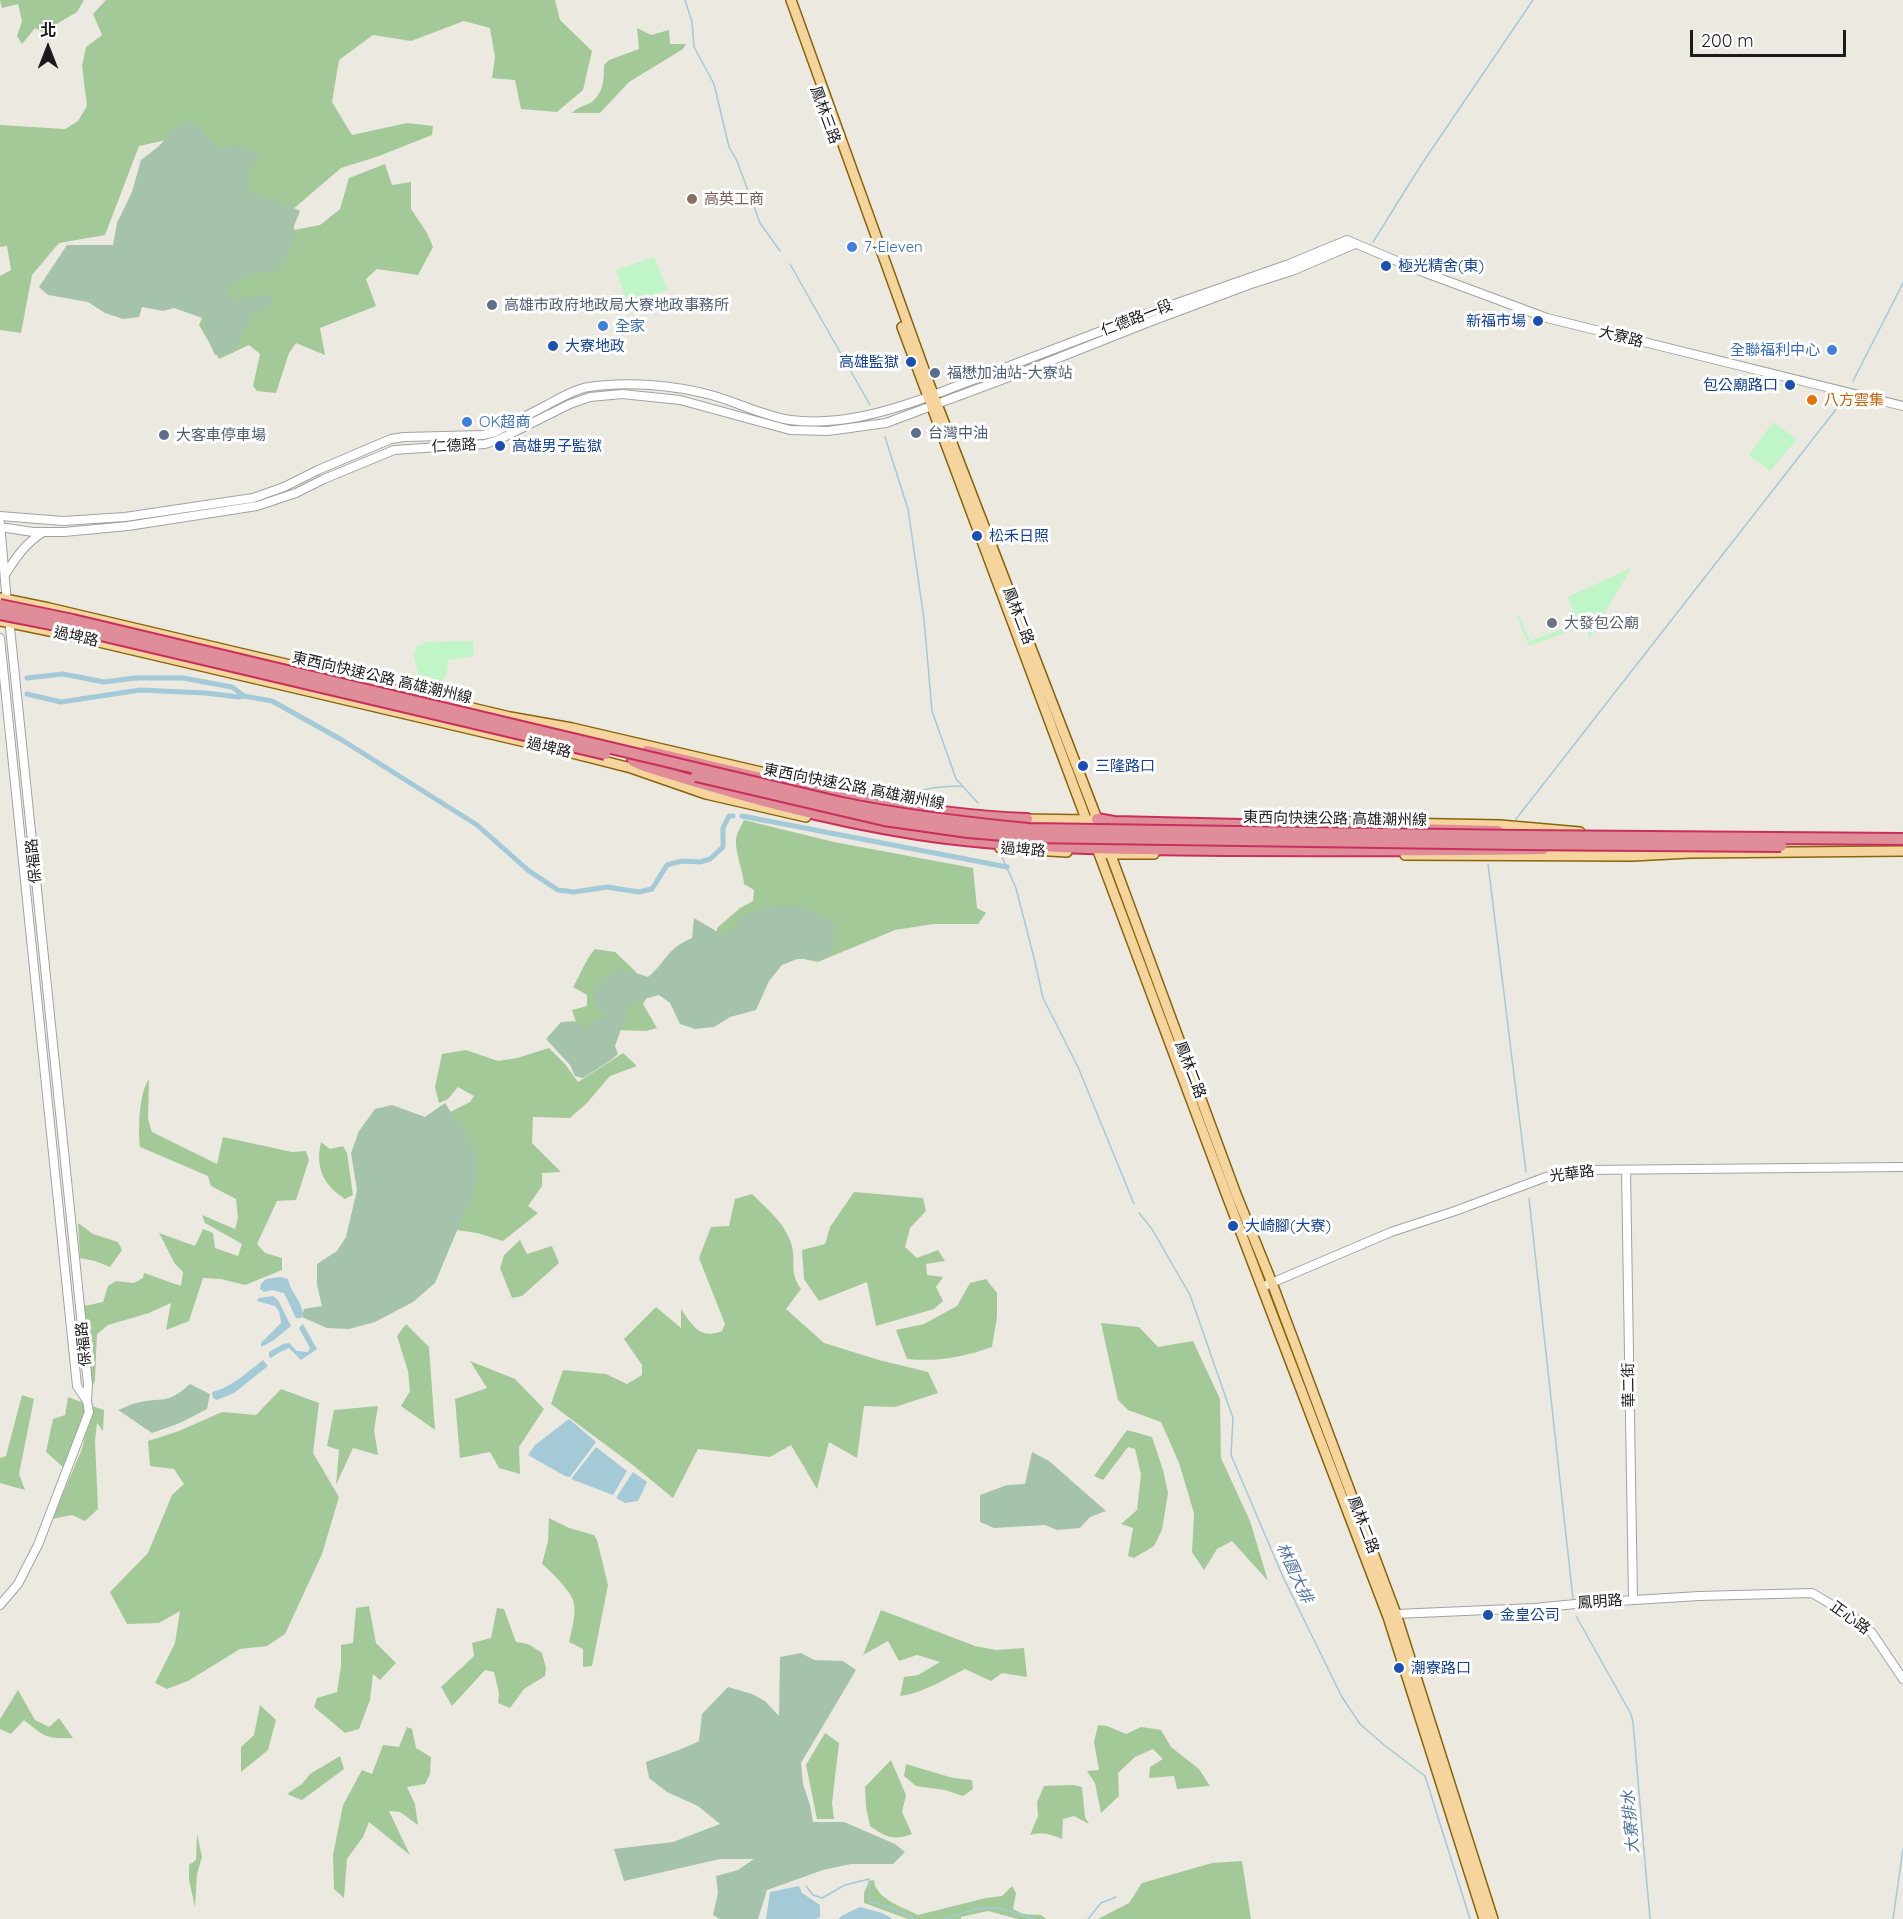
<!DOCTYPE html>
<html>
<head>
<meta charset="utf-8">
<style>
  body { margin:0 }
  #map { position:relative; width:1903px; height:1919px; overflow:hidden; background:#ece9e1; font-family:Quicksand,"Noto Sans TC",sans-serif }
  canvas { display:block }
  .north { position:absolute; left:18px; top:18px; width:60px; height:60px; -webkit-text-stroke:4px #fff; paint-order:stroke; rotate:0deg; font-size:16px; font-weight:700; line-height:24px; text-align:center; color:#1b1b1b }
  .north::after { content:''; display:block; margin:auto; width:21px; height:27px; background:#1b1b1b; clip-path:polygon(50% 0,100% 100%,50% 72%,0 100%) }
  .scale { position:absolute; left:1690px; top:30px; width:156px; height:27px; box-sizing:border-box; border:3px solid #1b1b1b; border-top:0; padding-left:8px; font-size:18px; line-height:21px; white-space:nowrap; color:#1b1b1b; -webkit-text-stroke:4px #fff; paint-order:stroke }
</style>
</head>
<body>
<div id="map">
<canvas width="1903" height="1919"></canvas>
<div class="north">北</div>
<div class="scale">200 m</div>
</div>
<script>
const ctx = document.querySelector('canvas').getContext('2d');
ctx.lineJoin = 'round';
function paint(path, color) { ctx.fillStyle = color; ctx.fill(path, 'evenodd'); }
function strokePath(path, color, width, dash) { ctx.strokeStyle = color; ctx.lineWidth = width; ctx.lineCap = dash ? 'butt' : 'round'; ctx.setLineDash(dash || []); ctx.stroke(path); }
function label(font, color, halo, rows, align = 'center') {
  ctx.font = font + ' Quicksand,"Noto Sans TC",sans-serif'; ctx.lineWidth = 6; ctx.setLineDash([]); ctx.textBaseline = 'middle'; ctx.strokeStyle = halo; ctx.fillStyle = color; for (const [text, x, y, turn = 0] of rows) {
    ctx.save(); ctx.translate(x, y); ctx.rotate((+turn || 0) * Math.PI / 180); ctx.textAlign = isNaN(turn) ? turn : align; if (halo) ctx.strokeText(text, 0, 0); ctx.fillText(text, 0, 0); ctx.restore();
  }
}
paint(new Path2D(`
  M0,0H84L77,12L43,32L35,28L22,44L17,36L22,21L18,4L2,8Z
  M106,0H555L560,20L592,51L583,90L557,112L521,109L515,80L492,78L495,57L490,28L464,21L411,41L373,35L339,60L332,102L352,135L407,123L433,126L432,135L379,156L341,168L277,223L189,135L139,146L105,235L59,243L32,275L21,333L0,330V276L11,270L7,246L0,247V125L65,129L78,121L87,106L82,66L86,47L102,35L93,14Z
  M637,28L651,35L669,30L670,44H686L683,49L629,82L600,113H572C578,106 587,106 593,101C604,91 604,78 604,65L609,60L639,49Z
  M385,164L392,185L411,182V209L427,233L433,247L418,275L377,269L366,279L376,306L320,328L325,355L296,343L289,353L276,393L257,391L253,386L260,354L249,345L219,359L199,325L208,303L284,232L320,225L340,209L349,178Z
  M744,820L834,842L973,868L977,908L986,913L978,924H933L895,930L818,962L717,941V928L740,908L753,901L754,890L744,884C743,870 735,854 736,839C737,833 741,826 744,820Z
  M595,949L615,952L630,966L652,989L643,1004L657,1028L646,1031L616,1030L586,1054L572,1010L587,1006V995L573,987C581,974 585,960 595,949Z
  M549,1048L565,1064L578,1082L623,1053L637,1066L610,1076L587,1103L570,1118L533,1117L532,1143L561,1172L542,1173V1186L528,1206L538,1213L503,1241L477,1233L436,1227L420,1127L470,1102L474,1096L458,1087L448,1099L439,1103L435,1087L442,1054L466,1050L498,1061L517,1058Z
  M149,1079L148,1119L152,1132L217,1164L223,1137L292,1152L306,1151L309,1160L296,1200L277,1201L257,1244L265,1253L282,1258V1270L245,1285L221,1279L203,1278L189,1321L166,1330L171,1303L149,1313L108,1325L97,1334L95,1380L94,1383L92,1385L88,1380L84,1306L103,1302L108,1286L116,1281L134,1283L143,1278L144,1273L181,1286L183,1272L175,1264L159,1233L195,1246L203,1229L213,1233L215,1248L238,1256L242,1244L205,1223L202,1215L235,1229L238,1218L236,1199L211,1186L208,1176L140,1147C138,1129 139,1093 149,1079Z
  M321,1142L330,1149L343,1146L347,1153L353,1195L345,1199C323,1185 315,1167 321,1142Z
  M854,1192L923,1198L926,1211L910,1228L905,1247L917,1258L938,1250L945,1261L926,1264L927,1275L943,1277L936,1287L943,1301L934,1309L876,1326L867,1282L819,1301L804,1279L802,1250L825,1244L830,1227Z
  M752,1194C767,1209 784,1222 791,1243C797,1261 788,1271 801,1289L786,1309L824,1343L879,1360L928,1372L938,1393L895,1407L864,1406L857,1458L829,1442L817,1489L791,1445L770,1457L698,1449L673,1498L634,1466L551,1404L563,1370L606,1374L627,1384L642,1375V1365L624,1339L656,1307L681,1328V1309C692,1325 700,1340 722,1331L725,1324L699,1258L711,1227L729,1226L735,1199Z
  M78,1223L93,1234L118,1242L122,1250L110,1267L95,1261L80,1258Z
  M520,1240L527,1254L552,1246L559,1263L522,1296L512,1298L500,1268L504,1255Z
  M986,1279L997,1293V1317L992,1347C963,1357 938,1362 907,1359L896,1330L924,1324L957,1306L970,1283Z
  M1101,1323L1139,1327L1158,1347L1193,1341L1220,1399L1221,1458L1250,1521L1268,1581L1232,1541L1217,1549L1204,1570L1192,1552L1194,1513L1179,1463L1161,1422L1128,1410L1118,1400Z
  M406,1324L429,1347L435,1430L401,1406L410,1391L408,1371L397,1336Z
  M470,1361L515,1379L544,1409L519,1447L520,1474L499,1468L490,1452L460,1458L455,1399L487,1388Z
  M281,1389L319,1403L313,1453L339,1497L322,1554L285,1634L267,1646L240,1649L188,1681L167,1689L155,1683L175,1643L180,1611L159,1623L127,1624L110,1592L148,1553L172,1495L184,1484L174,1469L150,1466L148,1441L179,1431L222,1412L256,1415Z
  M22,1395L34,1399L19,1474L25,1490L0,1483V1458L6,1456Z
  M68,1397L84,1403L85,1416L63,1467L46,1452L53,1419L65,1415Z
  M92,1406L104,1410L103,1431L97,1423L95,1441L98,1509L85,1521L72,1515L52,1519L82,1449Z
  M378,1406L374,1430L378,1455L353,1448L336,1485L339,1450L327,1446L334,1410Z
  M1127,1430L1152,1437L1163,1470L1168,1493L1162,1530L1154,1546L1134,1558L1128,1556L1133,1528L1121,1524L1137,1510L1141,1474L1135,1449L1128,1447L1103,1480L1094,1476Z
  M549,1518L569,1528L594,1535L597,1540L608,1585L592,1666L583,1667V1649L569,1642C572,1629 577,1612 573,1600C570,1591 549,1569 542,1564L548,1541Z
  M369,1606L376,1643L396,1663L380,1680L373,1674L370,1700L359,1729L345,1733L314,1707L317,1698L337,1692L341,1666V1645L353,1643L356,1608Z
  M497,1608L504,1609L516,1642L528,1644L542,1653L546,1668L545,1676L524,1689L510,1708L498,1703L499,1693L494,1672L485,1670L452,1706L441,1687L474,1656L472,1643L491,1638Z
  M881,1610L975,1646L996,1650L1024,1648L1027,1677L1002,1673L991,1681L965,1669C944,1679 924,1693 900,1696L904,1677L918,1675L940,1662L917,1655L899,1661L888,1641L863,1655Z
  M18,1690L35,1720L49,1727L59,1718L73,1738C46,1739 45,1737 24,1720L11,1734L0,1729V1719Z
  M260,1705L276,1720L268,1750L241,1772V1747L254,1735Z
  M1098,1725L1107,1726L1126,1734L1141,1727L1161,1730L1171,1747L1199,1769L1210,1786L1177,1789L1174,1776L1149,1778L1150,1767L1163,1759L1153,1749L1135,1757L1118,1773L1119,1796L1101,1813L1095,1783L1087,1771L1099,1770L1094,1742Z
  M407,1727L412,1729L416,1748L431,1757L430,1774L425,1784L407,1787L415,1804L418,1825L400,1812L389,1811L410,1855L369,1822L363,1837L347,1859L344,1898L334,1889L333,1855L343,1805L362,1770L372,1774L383,1745L399,1747Z
  M825,1733L839,1743L832,1803L834,1819H817L806,1765Z
  M340,1756L344,1769L302,1800L287,1794L302,1784L310,1774Z
  M891,1760L906,1795L902,1812L912,1834C894,1841 885,1837 870,1826L866,1807L865,1787Z
  M906,1764L953,1778L972,1780L973,1789L963,1796L945,1790L916,1786L904,1776Z
  M1073,1785L1082,1787L1085,1817L1089,1824L1074,1816L1063,1819L1062,1839C1051,1834 1042,1832 1030,1835L1038,1816L1037,1802L1044,1786Z
  M197,1834L202,1857L197,1874L195,1907L189,1880V1865L196,1860Z
  M1242,1861L1251,1919H1098L1129,1903L1142,1883L1212,1863Z
  M874,1880C875,1899 903,1907 918,1915L986,1898L1002,1896L1012,1886L1016,1893L1013,1909L1023,1914L1041,1915L1046,1919H1018L988,1911L961,1917V1919H908L864,1903V1893L869,1881Z`), '#a4c998');
paint(new Path2D(`
  M186,123L196,124L212,143L221,149L235,145L252,152L258,158L250,170L247,190C264,198 283,202 300,211L294,226L295,236L287,256L276,271C256,270 240,275 227,291L232,300L245,297L272,296L271,306L261,311H251L247,325L233,353L215,355L205,333V319L174,308L163,311L142,307L139,317L123,319L105,313L88,302L48,295L39,287L67,245H113L117,223L132,192L141,160L159,146L173,130Z
  M796,906L829,919L836,927L831,955L815,959H797L782,965L769,981L756,1010L730,1017L714,1027L695,1029L680,1024L670,1003L659,995L641,1000L629,1007L615,1046L618,1054L611,1060L583,1078L575,1076L570,1065L546,1039L561,1022L574,1021L586,1028L595,1020L608,1016L598,1009L593,994L598,984L614,970L630,971L648,977C668,960 666,949 692,938L694,918L723,935L734,929L743,916L765,907Z
  M445,1103L476,1151L474,1190L435,1283L413,1302L375,1322L349,1329L327,1328L302,1317L304,1309L322,1306L317,1285V1264L337,1251L346,1237L357,1190L351,1153L359,1131L375,1109L392,1105L425,1117Z
  M190,1384L210,1394L207,1409L180,1423L152,1433L118,1410C124,1408 130,1404 137,1403C163,1396 166,1406 190,1384Z
  M1032,1452L1049,1461L1106,1511L1090,1517L1080,1528L1057,1530L1045,1525L994,1528L980,1522V1495L1007,1485L1025,1484Z
  M801,1653L814,1660L843,1661L856,1670L801,1763L803,1784L810,1805L813,1822H844L895,1844L905,1852L893,1864H851L823,1870L767,1890L758,1919H720L713,1915L718,1893L716,1876L738,1870L754,1859H720L624,1881L614,1849L673,1842L720,1824L698,1806L667,1792L649,1778L646,1762C664,1755 682,1750 699,1741L702,1714L728,1687L752,1694L765,1701L779,1716L780,1657Z`), '#a4c3aa');
paint(new Path2D(`
  M654,257L668,290L627,302L616,270Z
  M1773,422L1797,439L1770,471L1749,455Z
  M1631,568L1590,639L1585,626L1529,646L1517,616L1519,615L1530,641L1578,623L1568,597Z
  M473,641L474,656L447,660C449,676 445,679 433,688L430,676H419L414,656L417,646L423,645L424,642Z`), '#bff5c7');
paint(new Path2D(`
  M281,1277L288,1279C290,1292 301,1299 303,1314L301,1318H296L284,1293L272,1290L264,1292L260,1289L261,1284L266,1279Z
  M273,1296L278,1300L291,1326L274,1340L261,1347V1343L281,1323L279,1311L275,1306L257,1301L259,1298Z
  M303,1324L317,1349L301,1360L289,1348L280,1352L271,1358L269,1357V1352L283,1344L289,1343L297,1351L308,1352L310,1348L299,1328Z
  M263,1360L268,1366L234,1393L217,1400L213,1398L212,1392L224,1388L239,1379Z
  M569,1419L596,1442L570,1477L565,1476L528,1455L535,1445Z
  M596,1447L627,1471L613,1495L571,1479Z
  M633,1472L647,1482L638,1501L625,1503L616,1498Z
  M799,1886L802,1893L820,1905V1917L816,1919H766L770,1892Z
  M860,1907L882,1913L893,1919H838L843,1915Z`), '#a4c9d7');
strokePath(new Path2D(`
  M685,0L692,22L694,47L714,84L729,147L737,161L760,223L780,251
  M1373,242L1421,165L1533,0
  M790,264L870,405
  M1853,381L1903,283
  M885,437L908,509L924,619L932,711L956,779L978,803
  M902,797C921,788 940,786 962,786
  M1516,819L1841,403
  M1002,857L1016,888L1035,962L1043,998L1078,1067L1134,1204
  M1488,864L1526,1172
  M1529,1198L1573,1599
  M1139,1213L1152,1229L1190,1295L1233,1418L1231,1455L1283,1577L1342,1697L1360,1724L1384,1745L1425,1776L1470,1919
  M1576,1616L1631,1714L1633,1723L1650,1919
  M806,1886L813,1895L822,1898L845,1885L869,1879L870,1901L897,1910L914,1919
  M945,1919C960,1913 980,1906 997,1908C1008,1910 1023,1916 1034,1919
  M1088,1919L1101,1903L1116,1897
  M1893,1919L1903,1849`), '#a4c9d7', 1.5);
strokePath(new Path2D(`
  M27,678L63,674L104,682L135,678H183L232,687L244,696
  M27,694L61,702L140,690L205,693L239,697L244,696L272,701L342,740L477,825L529,871L558,890L574,892L607,887L639,892L652,889L667,865L682,861L700,862L710,859L723,847V828L729,816H733
  M742,816L1007,867`), '#a4c9d7', 5);
const minor = new Path2D(`
  M0,516L63,521L125,517L253,498L284,487L318,470L391,439L404,437L483,435L495,432C512,423 530,414 547,405C560,398 575,389 589,387C628,381 673,385 711,395C737,402 763,416 790,420C837,426 883,413 928,397L1146,314L1289,264L1347,240L1423,272L1547,318L1903,406
  M0,523L7,603
  M0,527L33,532H64L128,526L257,506L296,493L324,479L394,450L485,444L498,440L570,404L590,397L622,394L680,400L790,430L828,431L886,423L1028,370L1149,322L1251,284L1292,271L1355,244
  M5,575C16,557 25,544 43,532
  M0,638L77,1386L87,1401
  M1626,1170L1633,1600
  M1262,1287L1391,1232L1455,1211L1546,1177L1586,1170L1903,1167
  M0,1605L18,1584L38,1545L89,1412L87,1401L88,1384L9,618
  M1391,1616L1396,1614L1534,1608L1586,1603L1699,1596L1812,1593L1856,1619L1872,1633L1903,1679`);
const major = new Path2D(`
  M791,0L930,386L1099,824
  M902,327L1227,1196L1388,1617L1484,1919
  M0,598L49,608L510,717L572,728L847,792
  M0,621L69,635L568,752L631,768L706,794L806,817
  M1021,819L1091,820
  M1339,822L1500,825L1580,832
  M1106,842L1236,1194L1272,1283L1396,1614L1493,1919
  M1000,848L1067,852
  M1108,854H1154
  M1405,855L1632,856L1690,853L1903,851`);
const highway = new Path2D(`
  M647,751C773,781 897,814 1027,819
  M633,761L644,766C734,794 825,820 918,834C1023,850 1131,849 1237,850C1339,850 1441,851 1543,849
  M1097,819L1114,822L1498,831`);
strokePath(minor, '#a2a2a2', 10);
strokePath(major, '#88650a', 12);
strokePath(highway, '#c92f5c', 14);
strokePath(minor, '#fff', 8);
strokePath(major, '#f5d49d', 9);
strokePath(highway, '#df8d98', 10);
const highwayBridge = new Path2D(`
  M0,605L73,620L842,803C904,816 966,823 1028,829L1520,836L1903,839
  M0,614L71,628L605,754
  M696,776L884,820L968,832L1028,837L1522,844L1781,846`);
strokePath(highwayBridge, '#c92f5c', 14, []);
strokePath(highwayBridge, '#df8d98', 10);
for (const [x, y, r, color] of [
  [692,199,6,"#8d6e63"],
  [852,247,6,"#3f7fe0"],
  [1386,266,6,"#1a4fb4"],
  [492,305,6,"#5c6f8a"],
  [1538,321,6,"#1a4fb4"],
  [603,326,6,"#3f7fe0"],
  [553,346,6,"#1a4fb4"],
  [1832,350,6,"#3f7fe0"],
  [911,362,6,"#1a4fb4"],
  [935,373,6,"#5c6f8a"],
  [1790,385,6,"#1a4fb4"],
  [1812,400,6,"#e8710a"],
  [467,422,6,"#3f7fe0"],
  [916,433,6,"#5c6f8a"],
  [164,435,6,"#5c6f8a"],
  [500,446,6,"#1a4fb4"],
  [977,536,6,"#1a4fb4"],
  [1552,623,6,"#6b7280"],
  [1083,766,6,"#1a4fb4"],
  [1233,1226,6,"#1a4fb4"],
  [1488,1615,6,"#1a4fb4"],
  [1399,1668,6,"#1a4fb4"]
]) { const dot = new Path2D(); dot.arc(x, y, r, 0, 2 * Math.PI); ctx.fillStyle = color; ctx.fill(dot); strokePath(dot, '#fff', 2); }
label('15px', '#1b1b1b', '#fff', [
  ["鳳林三路",825,115,70],
  ["仁德路一段",1137,318,-21],
  ["大寮路",1621,337,14],
  ["仁德路",454,446,-3],
  ["鳳林二路",1018,616,69],
  ["過埤路",76,637,12],
  ["東西向快速公路 高雄潮州線",382,678,13],
  ["過埤路",549,748,13],
  ["東西向快速公路 高雄潮州線",854,787,11],
  ["東西向快速公路 高雄潮州線",1335,819,1],
  ["過埤路",1023,850,4],
  ["保福路",34,861,-96],
  ["鳳林二路",1190,1070,69],
  ["光華路",1572,1174,-7],
  ["保福路",84,1344,-96],
  ["華二街",1629,1385,-91],
  ["鳳林二路",1363,1525,69],
  ["鳳明路",1600,1602,-4],
  ["正心路",1850,1618,36]
]);
label('15px', '#785e54', '#fff', [
  ["高英工商",704,199]
], 'left');
label('15px', '#366cbe', '#fff', [
  ["7-Eleven",864,247],
  ["全家",615,326],
  ["全聯福利中心",1820,350,"right"],
  ["OK超商",479,422]
], 'left');
label('15px', '#164399', '#fff', [
  ["極光精舍(東)",1398,266],
  ["新福市場",1526,321,"right"],
  ["大寮地政",565,346],
  ["高雄監獄",899,362,"right"],
  ["包公廟路口",1778,385,"right"],
  ["高雄男子監獄",512,446],
  ["松禾日照",989,536],
  ["三隆路口",1095,766],
  ["大崎腳(大寮)",1245,1226],
  ["金皇公司",1500,1615],
  ["潮寮路口",1411,1668]
], 'left');
label('15px', '#4e5e75', '#fff', [
  ["高雄市政府地政局大寮地政事務所",504,305],
  ["福懋加油站-大寮站",947,373],
  ["台灣中油",928,433],
  ["大客車停車場",176,435]
], 'left');
label('15px', '#c56008', '#fff', [
  ["八方雲集",1824,400]
], 'left');
label('15px', '#5b616d', '#fff', [
  ["大發包公廟",1564,623]
], 'left');
label('italic 16px', '#4f74a3', '#fff', [
  ["林園大排",1294,1573,65],
  ["大寮排水",1631,1822,-95]
]);
</script>
</body>
</html>
